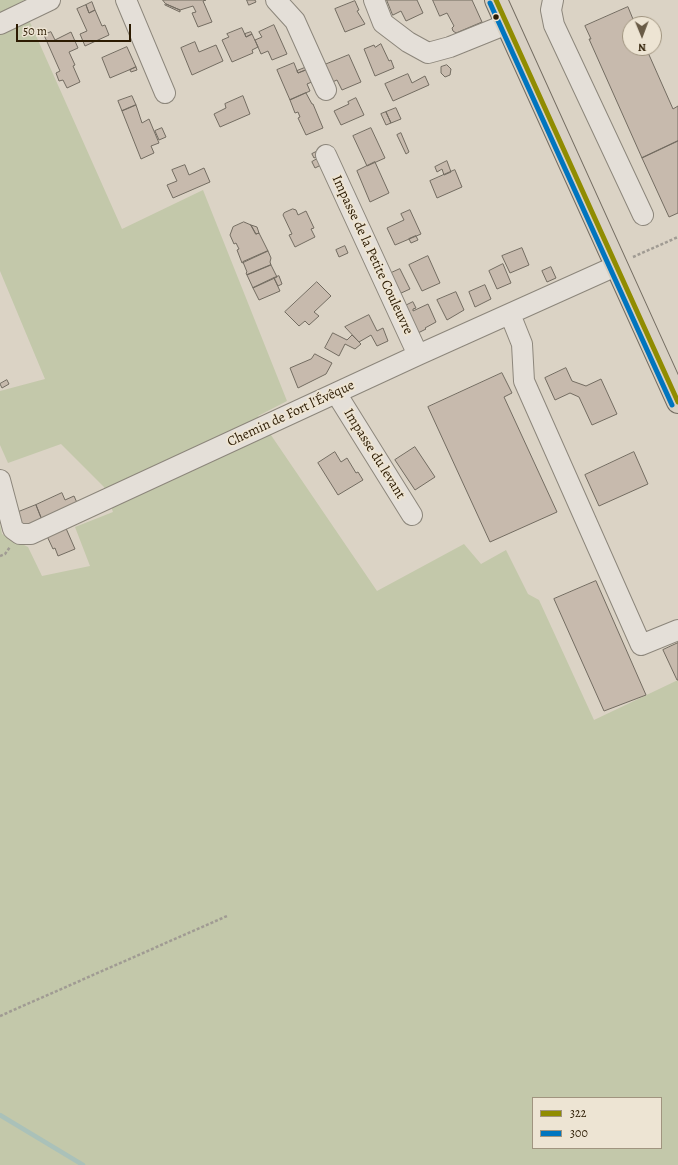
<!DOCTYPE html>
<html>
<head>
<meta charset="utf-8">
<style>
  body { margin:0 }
  #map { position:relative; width:678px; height:1165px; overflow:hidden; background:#dbd3c5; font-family:Alegreya,serif }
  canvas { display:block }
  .legend { position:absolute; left:532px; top:1097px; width:130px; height:52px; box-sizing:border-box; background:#ede4d3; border:1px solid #a0947f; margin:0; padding:5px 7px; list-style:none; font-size:12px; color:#2c1b02 }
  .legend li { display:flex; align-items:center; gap:8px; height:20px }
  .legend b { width:20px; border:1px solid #a0947f }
  .north { position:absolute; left:622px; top:16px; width:40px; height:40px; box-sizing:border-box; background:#ede4d3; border:1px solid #a0947f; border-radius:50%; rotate:179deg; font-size:11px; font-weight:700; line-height:16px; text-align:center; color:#2c1b02 }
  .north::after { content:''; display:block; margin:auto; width:14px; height:18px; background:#695b46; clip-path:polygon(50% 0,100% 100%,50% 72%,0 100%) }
  .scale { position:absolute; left:16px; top:24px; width:115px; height:18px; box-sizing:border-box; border:2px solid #2c1b02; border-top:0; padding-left:5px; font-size:12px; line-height:14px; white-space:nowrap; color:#2c1b02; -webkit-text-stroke:3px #ede4d3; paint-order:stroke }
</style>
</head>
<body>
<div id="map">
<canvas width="678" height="1165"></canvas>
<ul class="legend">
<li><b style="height:5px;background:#908c01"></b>322</li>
<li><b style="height:5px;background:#0075bf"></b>300</li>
</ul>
<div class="north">N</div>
<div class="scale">50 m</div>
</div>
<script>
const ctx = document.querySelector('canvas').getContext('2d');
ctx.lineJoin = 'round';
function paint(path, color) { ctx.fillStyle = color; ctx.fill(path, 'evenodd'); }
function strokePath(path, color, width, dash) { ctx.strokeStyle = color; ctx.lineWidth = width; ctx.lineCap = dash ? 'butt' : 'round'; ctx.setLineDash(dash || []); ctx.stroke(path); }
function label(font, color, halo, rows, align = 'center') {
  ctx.font = font + ' Alegreya,serif'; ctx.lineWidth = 4; ctx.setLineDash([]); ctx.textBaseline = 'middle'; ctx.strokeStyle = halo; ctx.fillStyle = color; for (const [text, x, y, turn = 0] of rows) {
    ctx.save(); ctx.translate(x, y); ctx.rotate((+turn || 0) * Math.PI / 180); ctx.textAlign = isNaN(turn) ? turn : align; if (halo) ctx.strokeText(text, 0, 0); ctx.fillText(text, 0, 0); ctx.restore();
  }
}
paint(new Path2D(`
  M0,0H25L21,2L122,229L203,190L287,401L258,416L377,591L464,544L481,564L506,550L528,594L539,600L594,720L678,680V1165H0V524L2,534L28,547L42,576L90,566L75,527L113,512L104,487L61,444L8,463L0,445V391L45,379L0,271ZM533,1098H661V1148H533Z`), '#c3c8aa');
strokePath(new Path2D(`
  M0,1115L83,1165`), '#aac1b9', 4.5);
const building = new Path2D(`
  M163,0H206L203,1L212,22L198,27L192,13L196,12L193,6L180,10L166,4Z
  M247,0H255L256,2L249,5Z
  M387,0H417L423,13L406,21L401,11L393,15Z
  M433,0H472L482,22L456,33L453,31L452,28L454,26L447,13L440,16Z
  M355,1L359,10L357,11L365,24L345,32L335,9Z
  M92,2L95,10L89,13L86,5Z
  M166,4L180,10V12L165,5Z
  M86,5L89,13L95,10L102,26L105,25L109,35L85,46L80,34L87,31L77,9Z
  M628,7L635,24H630V48H646L673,109L678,106V141L642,158L589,39H591L585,26Z
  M274,25L287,54L272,60L268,51L261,54L255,40L262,37L259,32Z
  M242,28L246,37L252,34L258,47L252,50L253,53L232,62L222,40L229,37L227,34Z
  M51,32L55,40L71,32L78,48L69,52L75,65L73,66L80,82L67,88L63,80L59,81L56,73L60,71L44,35Z
  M251,32L252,34L246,37L245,34Z
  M195,42L199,52L216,45L223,61L192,75L181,48Z
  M381,44L389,61L391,60L394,68L375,76L364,49L374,45L375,47Z
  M127,47L136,67L110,78L102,58Z
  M349,55L361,82L342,90L337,80L330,83L322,66Z
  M294,63L298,73L308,69L314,81L307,84L310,91L290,100L277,70Z
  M447,65L451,69L450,75L445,77L441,73V67Z
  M136,67L137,70L131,72L130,70Z
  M307,67L308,69L298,73L297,71Z
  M408,74L412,83L425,76L429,85L393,101L385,84Z
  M306,93L312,104H313L323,128L306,135L298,118L300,117L298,112L295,113L290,100Z
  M132,96L136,105L122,111L118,101Z
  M243,96L250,114L220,127L214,114L226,108L225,104Z
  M356,98L364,115L341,125L334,111L349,104L348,102Z
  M136,105L142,123L149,119L159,143L151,146L154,153L141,159L122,111Z
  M396,108L401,119L391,123L386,112Z
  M386,112L391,123L386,125L381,114Z
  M162,128L166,137L159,140L155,131Z
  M371,128L385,158L367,166L353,136Z
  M401,133L409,152L406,154L397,135Z
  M678,141V213L669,217L642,158Z
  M316,152L318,156L314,158L312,154Z
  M317,159L321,165L315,168L312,162Z
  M447,161L451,172L444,175L442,169L437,172L435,167Z
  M375,162L389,193L370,202L357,171Z
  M185,165L189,175L204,168L210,182L173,198L167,185L177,181L172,170Z
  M455,170L462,187L437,198L430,181Z
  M293,209L296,210L298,215L306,211L314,228L311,229L315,237L295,247L289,235L292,234L283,215L284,213Z
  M410,210L421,234L395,245L387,228L404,220L401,214Z
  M244,222L251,225L256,234L259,233L268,251L242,263L237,250L239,249L236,243L234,244L230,235L233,227Z
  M251,225L257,227L259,233L256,234Z
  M416,236L418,240L411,243L409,239Z
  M345,246L348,253L339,257L336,250Z
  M522,248L529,265L510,273L502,256Z
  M268,251L271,258L270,262L271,265L247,275L246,273L247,272L243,262Z
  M428,256L440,283L422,291L409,265Z
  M503,264L511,283L497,289L489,271Z
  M271,265L277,277L253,288L247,275Z
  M551,267L556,278L547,282L542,271Z
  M400,269L410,289L399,294L389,274Z
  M279,276L282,284L278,286L274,278Z
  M274,278L280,291L259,300L253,288Z
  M317,282L331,296L314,312L319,316L309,325L305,321L299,326L285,312Z
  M485,285L491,299L475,307L469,292Z
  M456,292L464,310L447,320L437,300Z
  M413,302L416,308L413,309V311L428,304L436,322L425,328L426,329L418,333L405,306Z
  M369,315L377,331L383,328L388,341L377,346L371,335L359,342L345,327Z
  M333,333L347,340L352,335L361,344L355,349L345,344L339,356L325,348Z
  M315,354L332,363L326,374L298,388L290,368L311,359Z
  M566,368L572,381L586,386L601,379L617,414L592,425L579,397L570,393L555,400L545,378Z
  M502,373L512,393L504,397L557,512L490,542L428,407Z
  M7,380L9,384L2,388L0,384Z
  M415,447L435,477L415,490L395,460Z
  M335,452L341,462L347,458L356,473L358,472L363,480L338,495L318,463Z
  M634,452L648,484L599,506L585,475Z
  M62,493L65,500L74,496L78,505L42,520L36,505Z
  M36,505L42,520L22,529L16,513Z
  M65,526L75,549L58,556L55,548L53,549L46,534Z
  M596,581L646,695L604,711L554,599Z
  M678,643V680H677L663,650Z`);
paint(building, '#c7baad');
strokePath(building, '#736c61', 1);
const minor = new Path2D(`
  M126,0L165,93
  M276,0L295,21L326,90
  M374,0L383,23L408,42L428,53L450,47L507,24
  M553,0L551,10L554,25L643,215
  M0,24L50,0
  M326,155L418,355
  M510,314L522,344L524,381L641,645L678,630
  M336,393L412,515
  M0,480L13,529L20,534H31L418,355L607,270L616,265`);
const major = new Path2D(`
  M496,0L678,402`);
strokePath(minor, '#8c867b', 22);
strokePath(major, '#736c61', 24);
strokePath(new Path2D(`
  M633,257L678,237
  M0,556L5,554L10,547
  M0,1016L227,916`), '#a09b93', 2.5, [3, 2]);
strokePath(minor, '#e4dfd8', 20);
strokePath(major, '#d8d0c3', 22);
strokePath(new Path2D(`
  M496,0L678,402`), '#908c01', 5);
strokePath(new Path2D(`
  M490,3L672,405`), '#0075bf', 5);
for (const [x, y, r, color] of [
  [496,17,3.5,"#2c1b02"]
]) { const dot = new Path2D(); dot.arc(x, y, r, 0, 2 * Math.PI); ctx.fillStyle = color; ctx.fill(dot); strokePath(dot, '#ede4d3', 1.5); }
label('14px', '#2c1b02', '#ede4d3', [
  ["Impasse de la Petite Couleuvre",372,255,65],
  ["Chemin de Fort l'Évêque",291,414,-25],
  ["Impasse du levant",374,454,58]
]);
</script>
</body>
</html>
